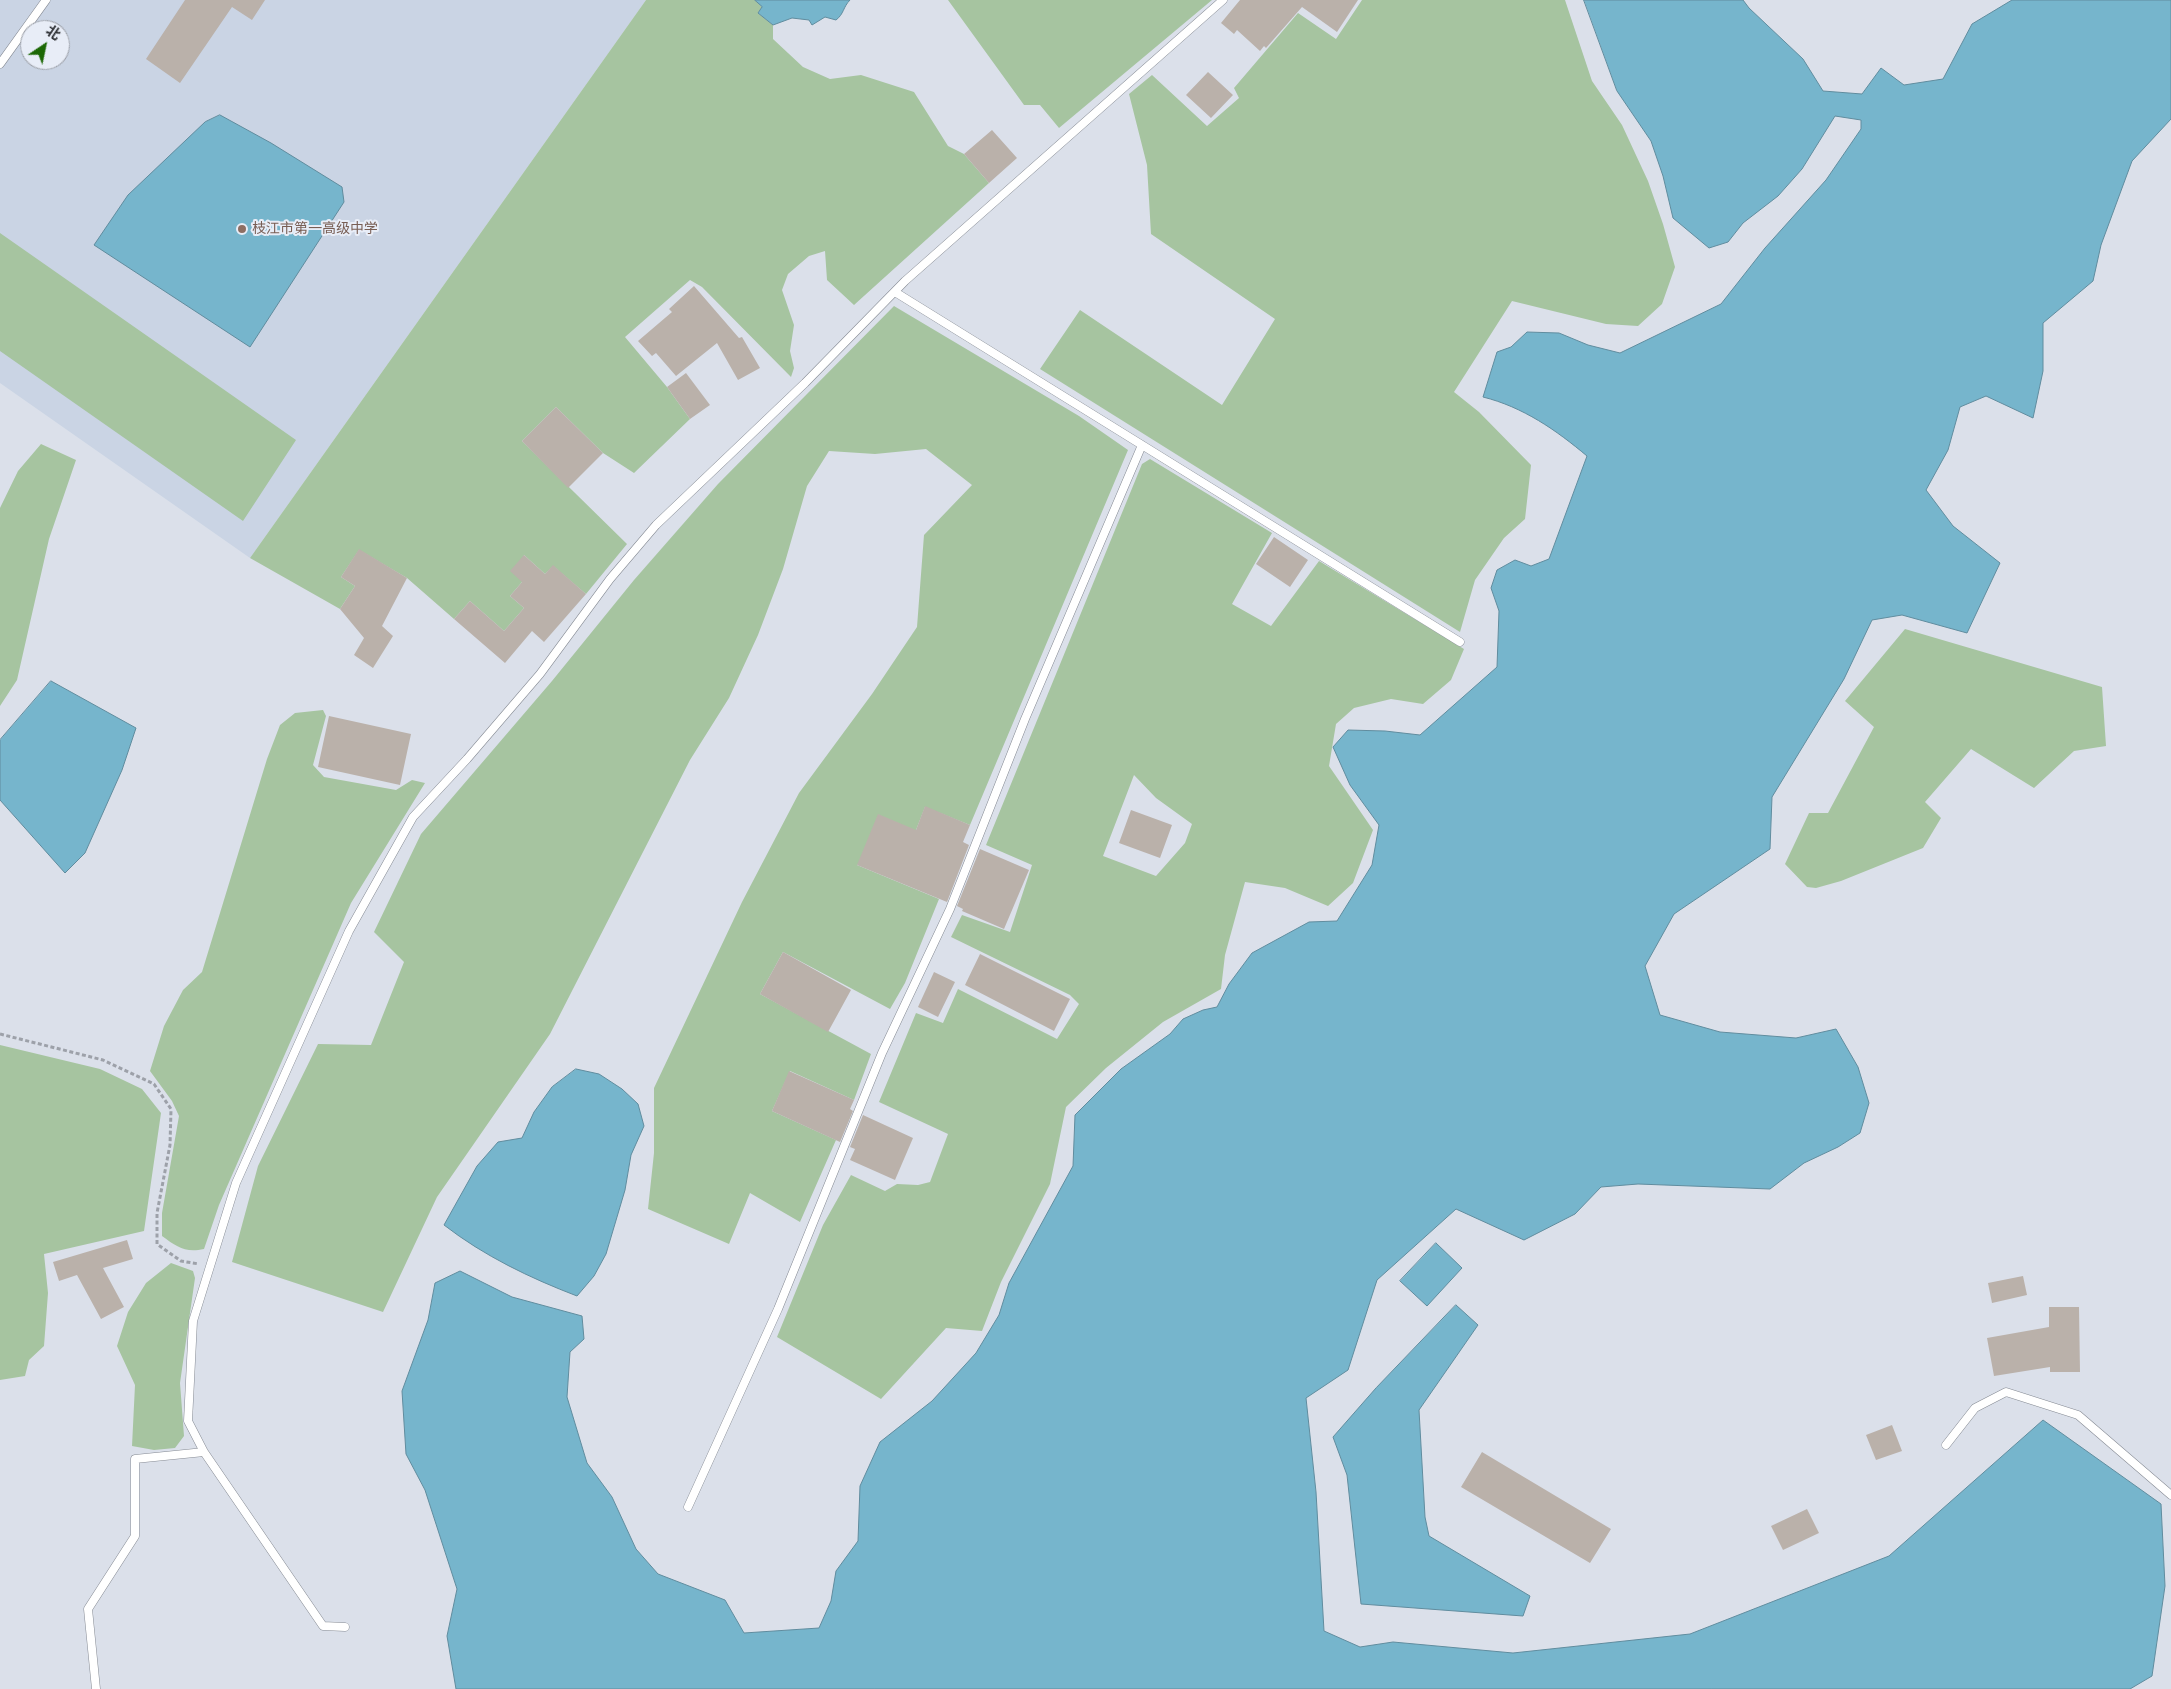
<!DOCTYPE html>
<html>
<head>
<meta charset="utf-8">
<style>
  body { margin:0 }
  #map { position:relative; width:2171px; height:1689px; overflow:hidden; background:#dbe0ea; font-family:Bitter,"Noto Sans SC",serif }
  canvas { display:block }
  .north { position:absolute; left:20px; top:20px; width:50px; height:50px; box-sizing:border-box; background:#e8edf7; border:1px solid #9ca0a8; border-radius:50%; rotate:34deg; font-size:14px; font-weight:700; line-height:20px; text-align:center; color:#2b2d31 }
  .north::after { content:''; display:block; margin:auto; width:18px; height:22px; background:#1c6805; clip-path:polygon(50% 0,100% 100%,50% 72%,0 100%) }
</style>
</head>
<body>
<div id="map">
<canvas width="2171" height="1689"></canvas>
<div class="north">北</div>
</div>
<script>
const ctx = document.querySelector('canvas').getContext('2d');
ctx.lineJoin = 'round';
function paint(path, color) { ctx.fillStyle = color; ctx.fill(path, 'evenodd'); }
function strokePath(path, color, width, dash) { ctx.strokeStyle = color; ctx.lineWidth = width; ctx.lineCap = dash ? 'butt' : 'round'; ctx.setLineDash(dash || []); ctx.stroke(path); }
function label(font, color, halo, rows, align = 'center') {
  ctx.font = font + ' Bitter,"Noto Sans SC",serif'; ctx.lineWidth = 4; ctx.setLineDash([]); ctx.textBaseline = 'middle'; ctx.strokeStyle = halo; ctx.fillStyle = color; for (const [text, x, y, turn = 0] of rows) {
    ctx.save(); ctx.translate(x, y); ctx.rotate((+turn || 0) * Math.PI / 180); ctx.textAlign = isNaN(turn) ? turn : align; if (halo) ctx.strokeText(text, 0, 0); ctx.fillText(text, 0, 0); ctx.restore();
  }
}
paint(new Path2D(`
  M0,0H646L250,558L0,383ZM30,30H60V60H30Z`), '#cad4e4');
paint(new Path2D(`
  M646,0H755L762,7L758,13L773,25V39L803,67L830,79L861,75L914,92L948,146L964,154L989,183L854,305L827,280L825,251L809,256L788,274L782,290L794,325L790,351L794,368L791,377L702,287L690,280L625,337L667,387L690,419L634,473L603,453L556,407L522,441L627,544L586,594L553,566L545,574L524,555L522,582L510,596L524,608L504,631L470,601L454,619L407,578L359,550L341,577L355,586L340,609L250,558Z
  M948,0H1212L1059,128L1040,105H1024Z
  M1362,0H1565L1592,81L1622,125L1648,181L1663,224L1675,267L1662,304L1638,326L1606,324L1512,301L1454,392L1479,412L1531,465L1525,519L1504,538L1475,580L1460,632L1040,369L1080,310L1222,405L1275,319L1151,234L1147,165L1129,94L1152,75L1207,126L1239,98L1234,88L1298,13L1336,39Z
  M0,233L296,440L243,521L0,351Z
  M894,306L1079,416L1128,450L970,825L925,807L916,830L857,865L939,899L905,983L890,1009L783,952L760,994L871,1054L854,1100L790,1071L772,1111L836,1140L800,1222L750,1193L729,1244L648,1209L654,1153V1088L742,902L799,793L872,694L917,627L924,535L972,485L926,449L875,454L829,451L807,486L783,569L758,635L729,698L690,760L550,1034L437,1197L383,1312L232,1262L258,1166L318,1044L371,1045L404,962L374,932L421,834L552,681L634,580L718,484Z
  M41,444L76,460L49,539L17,680L0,706V508L18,471Z
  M1150,459L1272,533L1232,604L1271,626L1319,561L1464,649L1451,680L1423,704L1391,699L1354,708L1336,724L1329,766L1373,830L1353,883L1328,906L1285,888L1245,882L1225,955L1221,989L1163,1022L1106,1068L1066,1107L1050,1184L1001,1282L982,1331L946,1328L881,1399L777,1337L823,1225L851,1175L885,1191L897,1184L918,1185L930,1182L948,1134L879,1102L916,1013L943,1023L958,989L1057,1039L1079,1004L1070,995L951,937L962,915L1010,932L1032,865L986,845L1142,464ZM1134,775L1156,798L1192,824L1185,843L1156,876L1103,856Z
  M1905,629L2102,687L2106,746L2074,751L2034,788L1971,749L1925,802L1941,818L1923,848L1841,881L1816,888L1807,887L1785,864L1809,813H1828L1874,727L1845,701Z
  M323,710L326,716L313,765L324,777L396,790L412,780L425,783L351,903L219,1205L204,1249C185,1253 177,1247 162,1236V1213L179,1116L172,1101L150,1071L164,1026L183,990L202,972L267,759L280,725L295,713Z
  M0,1045L100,1069L142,1089L161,1113L144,1231L44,1254L48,1293L44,1346L29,1360L25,1376L0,1380Z
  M171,1263L193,1271L195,1278L180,1383L184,1436L175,1448L154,1450L132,1446L135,1385L117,1346L128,1312L146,1283Z`), '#a6c4a0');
const water = new Path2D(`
  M755,0H850C843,7 844,14 836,20L825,17L812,25L809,20L792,18L773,25L758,13L762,7Z
  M1584,0H1743L1749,8L1803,59L1823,91L1862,94L1881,68L1904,85L1943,79L1972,24L2012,0H2171V119L2132,161L2101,245L2093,281L2043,323V371L2033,418L1986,396L1960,407L1948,450L1926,490L1953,526L2000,563L1967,633L1902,615L1872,620L1844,679L1772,797L1770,849L1674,914L1645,966L1660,1015L1720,1032L1796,1038L1836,1029L1858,1067L1869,1103L1860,1133L1838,1147L1804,1163L1770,1189L1638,1184L1601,1187L1575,1214L1524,1240L1456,1209L1377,1280L1348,1370L1306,1398L1316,1492L1324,1631L1360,1647L1393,1642L1513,1653L1690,1634L1889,1556L2043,1420L2161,1504L2165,1586L2152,1676L2130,1689H456L447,1636L457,1589L425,1490L406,1454L402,1391L428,1320L435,1283L460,1271L512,1297L582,1316L584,1339L570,1352L567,1397L587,1463L612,1497L636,1549L658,1574L725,1600L744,1633L819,1628L831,1601L836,1571L858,1541L860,1486L880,1442L932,1401L976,1353L999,1315L1009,1283L1073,1166L1075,1115L1121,1069L1170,1034L1183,1019L1203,1010L1217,1007L1229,984L1252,953L1309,922L1337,921L1372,865L1379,825L1350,785L1333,747L1348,730L1385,731L1420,735L1497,667L1499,611L1491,588L1497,570L1515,560L1531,566L1549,559L1587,456C1556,430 1523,407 1483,397L1497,352L1511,347L1527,332L1559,333L1588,345L1620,353L1721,304L1765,248L1826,180L1861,129V120L1835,116L1802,169L1778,196L1743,223L1728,242L1709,248L1673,218L1663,176L1651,141L1617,91Z
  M220,115L271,143L342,187L344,202L250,347L94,245L128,195L205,122Z
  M51,681L136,728L122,770L85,853L65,873L0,800V740Z
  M576,1069L599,1074L622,1089L638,1104L644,1126L631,1155L625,1190L606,1254L594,1276L577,1296C530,1278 484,1256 444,1225L477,1166L498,1142L522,1138L534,1112L552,1087Z
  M1436,1243L1462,1268L1427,1306L1400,1281Z
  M1456,1305L1478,1325L1419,1410L1425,1517L1429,1536L1530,1596L1523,1616L1361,1604L1347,1475L1333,1437L1376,1388Z`);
paint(water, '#76b5cc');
strokePath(water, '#608c9e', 1);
paint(new Path2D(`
  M185,0H265L252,20L232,7L180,83L146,59Z
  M1240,0H1358L1337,32L1302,7L1266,48L1264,46L1260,51L1237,30L1234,34L1221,23Z
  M1208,72L1233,95L1211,118L1186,95Z
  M992,130L1017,158L989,183L964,154Z
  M694,286L739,338L742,337L760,368L738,380L717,343L676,376L656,353L652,356L638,341L672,312L669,309Z
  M686,373L710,405L690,419L667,387Z
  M556,407L603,453L568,488L522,441Z
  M1274,537L1308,560L1290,587L1256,564Z
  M359,549L407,578L382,626L393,636L373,668L354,655L364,638L340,609L355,586L341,577Z
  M524,555L545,574L553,565L586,594L544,642L532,631L505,663L454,619L470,601L504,631L524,608L510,596L522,582L510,571Z
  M329,716L411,734L400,785L318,767Z
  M925,806L970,825L963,842L969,845L947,902L857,865L878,814L916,830Z
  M1131,810L1172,825L1160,858L1119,843Z
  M980,849L1029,870L1004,929L962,911L963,909L957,906Z
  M783,952L851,990L828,1032L760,994Z
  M980,954L1070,999L1054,1031L965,985Z
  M934,972L955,982L938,1017L918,1007Z
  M789,1071L854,1100L850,1109L853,1111L840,1142L772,1111Z
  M863,1115L913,1138L895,1180L850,1160L855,1149L850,1147Z
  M127,1240L133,1259L103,1268L124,1307L101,1319L77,1275L59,1281L53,1262Z
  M2023,1276L2027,1295L1992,1303L1988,1283Z
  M2049,1307H2079L2080,1372H2050V1367L1994,1376L1987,1338L2049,1327Z
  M1892,1425L1902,1451L1876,1460L1866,1435Z
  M1482,1452L1611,1529L1590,1563L1461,1487Z
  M1807,1509L1819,1533L1783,1550L1771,1526Z`), '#bab1aa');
const service = new Path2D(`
  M0,64L46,0
  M895,292L1460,642
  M1946,1445L1975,1408L2006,1392L2078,1415L2171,1495
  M688,1507L778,1309L882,1053L950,909L1025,719L1142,445
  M345,1627L323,1626L204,1452L188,1421L193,1321L236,1183L349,931L413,817L467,759L540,674L610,579L656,525L805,383L905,281L1223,0
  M96,1689L88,1609L135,1536V1459L204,1452`);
strokePath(service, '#858a93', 9);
strokePath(new Path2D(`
  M0,1034L103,1060L154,1084L171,1109L170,1145L157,1213V1244L181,1261L199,1264`), '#9da1a9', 3, [4, 2.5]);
strokePath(service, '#fff', 8);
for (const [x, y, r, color] of [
  [242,229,5,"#8d6e63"]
]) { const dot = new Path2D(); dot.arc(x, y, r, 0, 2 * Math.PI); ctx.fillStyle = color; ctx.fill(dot); strokePath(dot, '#e8edf7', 2); }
label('14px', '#785e54', '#e8edf7', [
  ["枝江市第一高级中学",252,229]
], 'left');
</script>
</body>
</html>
